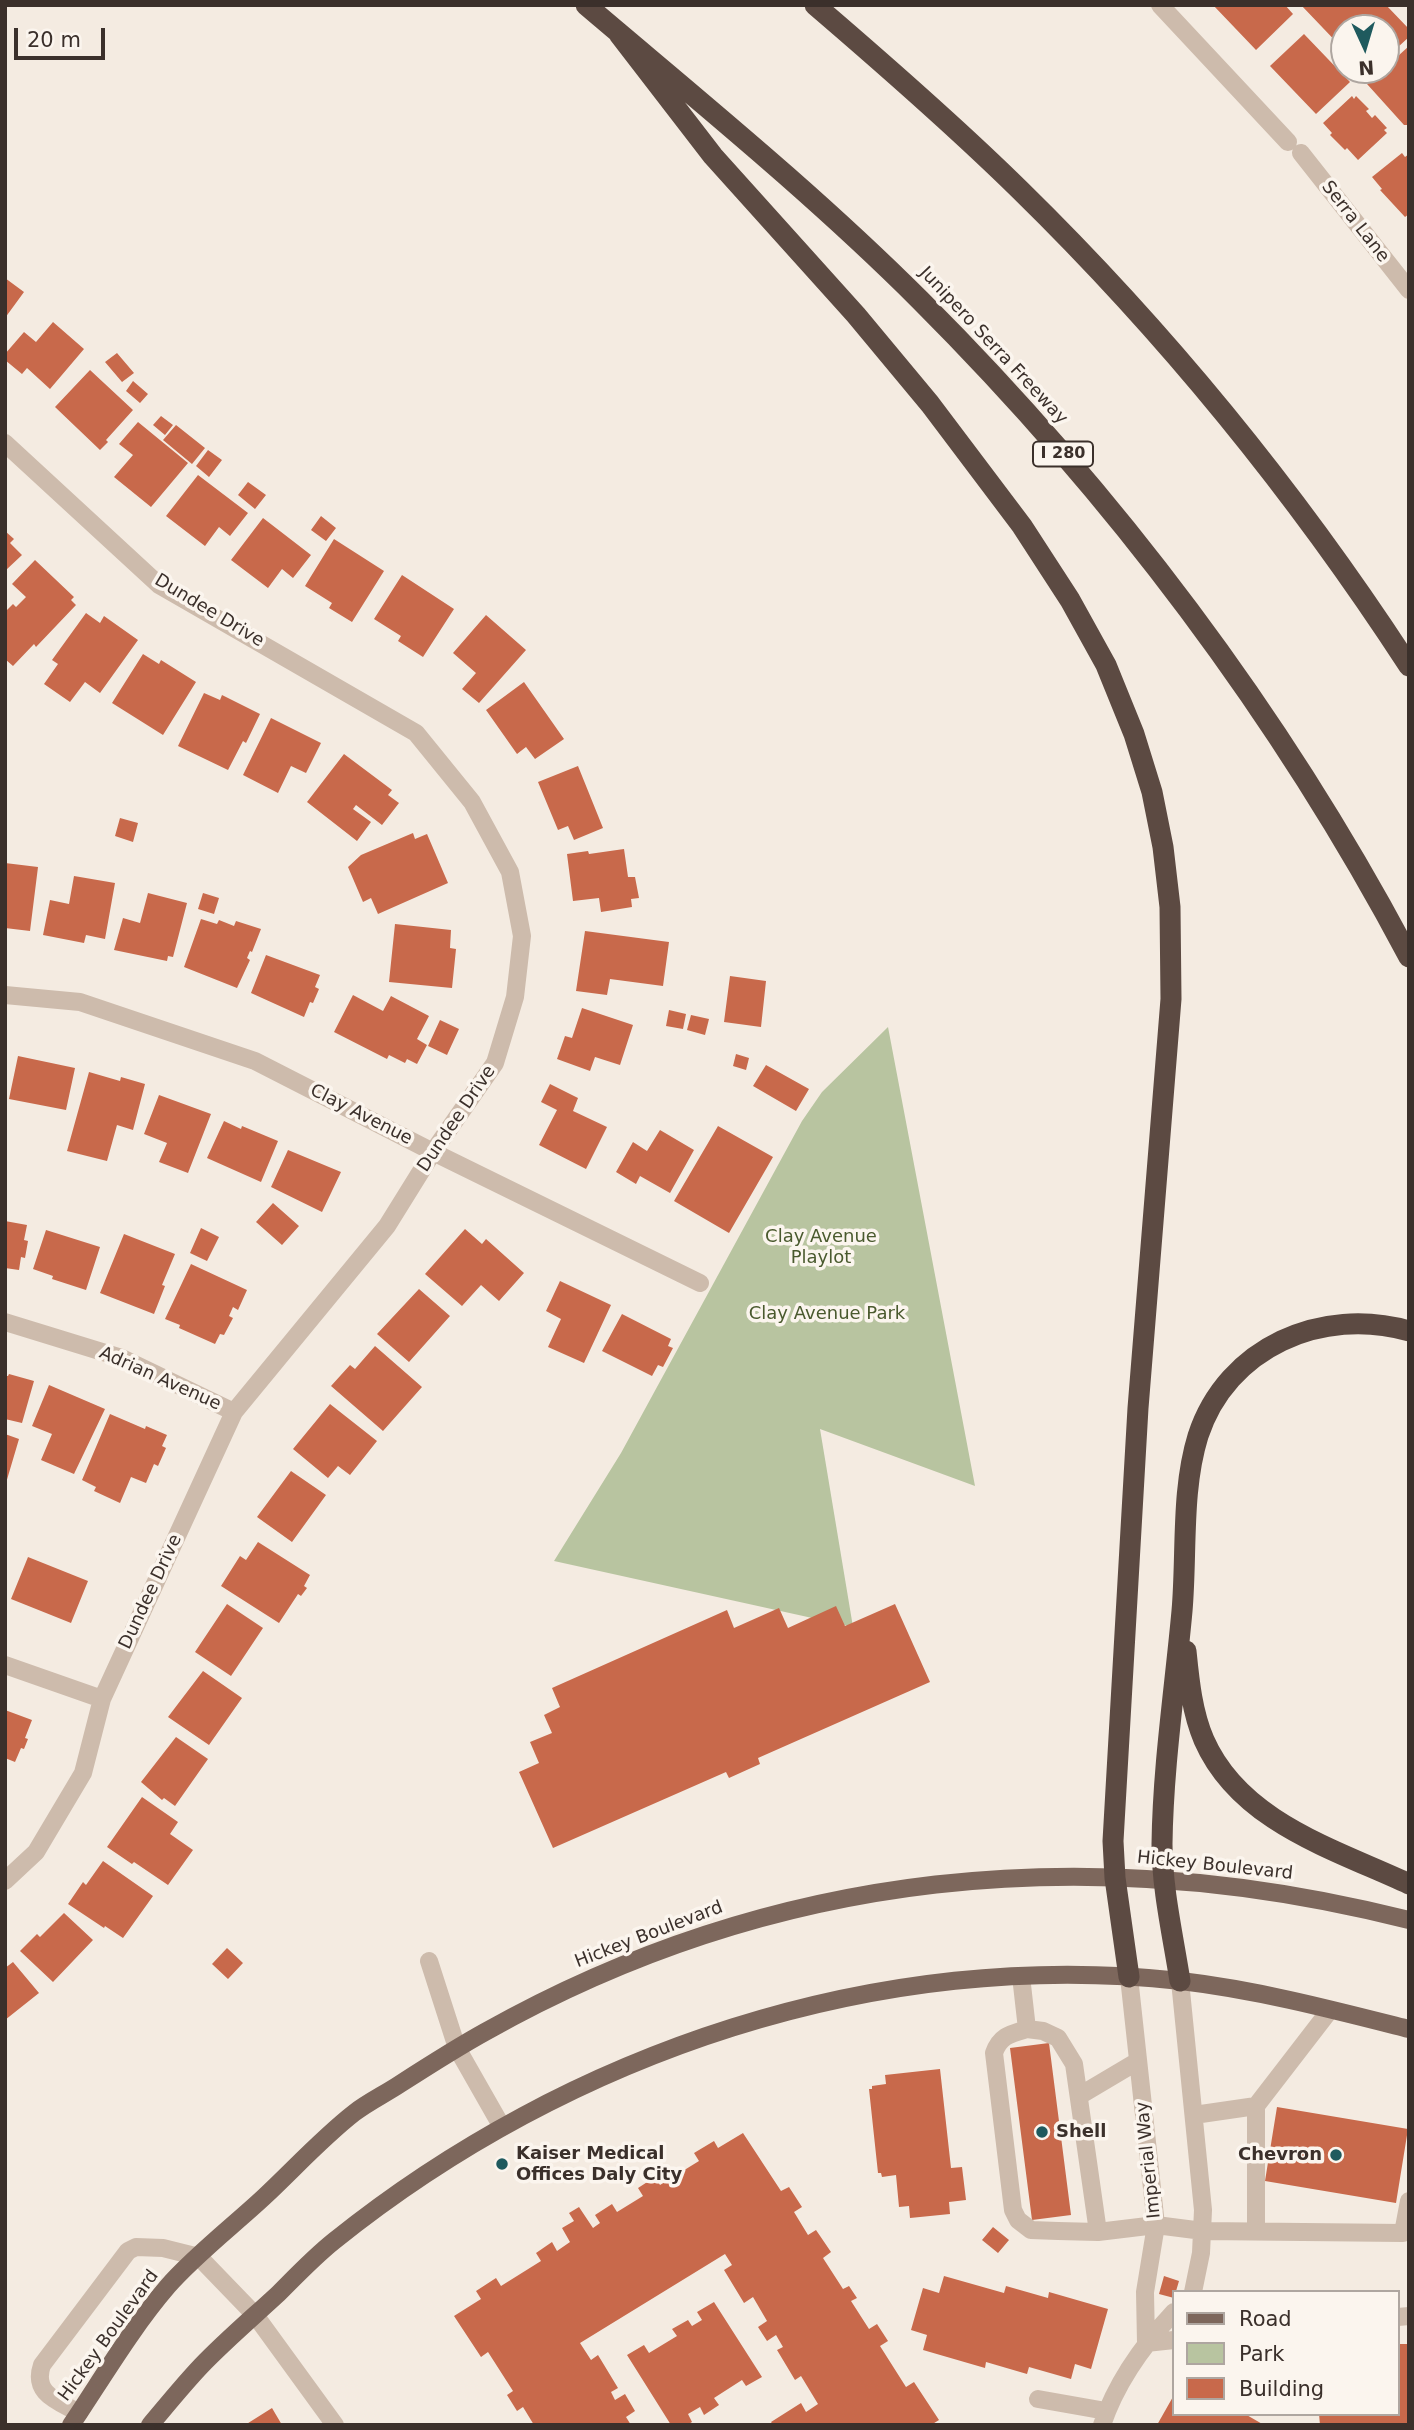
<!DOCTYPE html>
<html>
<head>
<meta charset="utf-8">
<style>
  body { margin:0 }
  #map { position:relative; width:1414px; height:2430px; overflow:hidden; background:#f4ebe1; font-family:"DejaVu Sans",sans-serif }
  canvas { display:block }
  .frame { position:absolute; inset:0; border:7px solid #3b302b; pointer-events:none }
  .legend { position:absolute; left:1172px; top:2290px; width:228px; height:126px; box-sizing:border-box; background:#fbf5ee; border:2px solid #aea6a0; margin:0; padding:9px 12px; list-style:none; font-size:21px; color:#3b302b }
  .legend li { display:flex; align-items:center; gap:14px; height:35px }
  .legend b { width:35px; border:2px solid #aea6a0 }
  .north { position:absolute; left:1330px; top:14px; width:70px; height:70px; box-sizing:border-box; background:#fbf5ee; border:2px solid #aea6a0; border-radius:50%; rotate:176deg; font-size:19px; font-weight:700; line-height:28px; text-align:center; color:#3b302b }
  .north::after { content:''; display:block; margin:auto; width:24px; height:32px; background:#1f5a5e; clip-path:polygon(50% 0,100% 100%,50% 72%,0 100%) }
  .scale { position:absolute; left:14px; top:28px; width:91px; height:32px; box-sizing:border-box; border:4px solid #3b302b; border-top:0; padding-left:9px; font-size:21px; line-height:24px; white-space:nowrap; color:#3b302b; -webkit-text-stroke:5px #fbf5ee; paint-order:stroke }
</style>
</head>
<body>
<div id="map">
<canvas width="1414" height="2430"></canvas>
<div class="frame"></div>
<ul class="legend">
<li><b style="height:9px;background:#7d675c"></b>Road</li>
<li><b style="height:19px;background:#b8c4a0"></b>Park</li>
<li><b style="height:19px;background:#c8694b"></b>Building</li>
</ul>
<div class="north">N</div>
<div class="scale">20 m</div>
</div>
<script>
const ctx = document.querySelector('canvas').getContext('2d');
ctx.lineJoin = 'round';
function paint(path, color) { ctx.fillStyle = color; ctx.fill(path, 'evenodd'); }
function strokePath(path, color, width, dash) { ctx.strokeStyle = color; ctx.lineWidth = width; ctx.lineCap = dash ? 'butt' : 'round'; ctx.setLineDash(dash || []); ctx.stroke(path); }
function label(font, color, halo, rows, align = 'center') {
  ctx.font = font + ' "DejaVu Sans",sans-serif'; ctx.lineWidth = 7; ctx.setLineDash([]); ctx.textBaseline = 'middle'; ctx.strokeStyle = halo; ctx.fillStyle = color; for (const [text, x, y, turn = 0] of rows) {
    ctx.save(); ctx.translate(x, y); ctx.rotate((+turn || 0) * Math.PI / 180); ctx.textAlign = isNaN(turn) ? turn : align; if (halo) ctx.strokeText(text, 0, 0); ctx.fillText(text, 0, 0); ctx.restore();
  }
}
paint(new Path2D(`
  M888,1027L975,1486L820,1429L853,1627L554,1561L621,1453L802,1121L822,1092Z`), '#b8c4a0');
paint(new Path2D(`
  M1213,5H1285L1293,14L1256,50Z
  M1301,5H1386L1409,29V37L1386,58V28H1344V50Z
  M1304,34L1350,82L1316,114L1270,66Z
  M1409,46V125H1404L1367,84L1382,70H1386V67Z
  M1352,96L1354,99L1356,96L1369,109L1366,111L1372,118L1375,115L1387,128L1384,130L1387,133L1358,160L1347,148L1345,150L1330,135L1332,133L1323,123Z
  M1402,153L1405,157L1409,154V214L1405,217L1380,190L1382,189L1372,177Z
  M5,278L24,292L5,318Z
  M53,322L84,349L50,389L27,368L22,374L5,360V354L24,332L36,342Z
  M117,353L134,373L122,382L105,362Z
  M90,370L133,410L106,440L108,442L100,450L55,407Z
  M133,381L148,394L140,403L126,391Z
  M161,416L173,425L165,435L153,425Z
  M138,422L188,463L151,507L114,477L133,455L119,444Z
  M176,425L205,448L192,464L163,440Z
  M208,450L222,460L209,477L196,466Z
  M198,475L248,513L230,536L219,527L205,546L166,516Z
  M248,482L266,495L255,509L238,495Z
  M321,516L336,528L326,541L311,530Z
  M263,518L311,555L293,578L282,569L268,588L231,560Z
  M5,531L14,539L10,543L22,555L5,571Z
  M334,539L384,571L352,622L329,608L332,603L305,586Z
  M35,560L74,597L71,600L76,605L36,647L34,644L13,666L5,659V612L13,604L16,607L26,597L12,584Z
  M402,575L454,609L423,657L398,641L401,636L374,619Z
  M86,613L100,623L104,616L138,640L100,693L85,682L70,702L44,684L58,664L52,660Z
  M486,615L526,650L479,703L462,689L476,673L453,653Z
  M143,654L159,664L161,660L196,682L163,735L112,703Z
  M524,682L564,739L535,759L526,747L517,754L486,710Z
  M204,693L220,700L222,695L260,714L246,743L243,741L228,770L178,746Z
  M271,718L321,743L306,773L291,766L278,793L243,775Z
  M344,754L392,790L388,795L399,803L382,825L356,805L353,809L371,822L357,841L307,802Z
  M578,766L603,828L574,840L568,826L558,830L538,782Z
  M120,818L138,823L133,842L115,836Z
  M413,833L415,839L427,834L448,883L378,914L371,898L363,902L348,867L361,855Z
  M624,849L628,877H635L639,898L631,899L632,907L601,912L599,898L573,901L567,854L588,851L589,854Z
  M5,863L38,867L30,931L5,928Z
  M74,876L115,883L105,939L86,935L84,943L43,935L50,900L69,904Z
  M148,893L187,903L173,957L168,956L167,961L114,950L123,918L140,923Z
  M203,893L219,898L214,914L198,909Z
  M201,919L217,924L219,920L234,926L236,921L261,929L252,952L250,951L247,958L250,960L237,988L184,967Z
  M395,924L451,930L450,948L456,949L452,988L389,982Z
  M585,931L669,942L663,986L610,979L607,995L576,991Z
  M266,955L320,975L315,987L319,989L313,1003L310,1002L304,1017L251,993Z
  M730,976L766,981L761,1027L724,1022Z
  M353,995L383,1011L391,996L429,1016L417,1039L427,1045L417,1064L407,1059L405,1063L389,1055L387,1059L334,1032Z
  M582,1008L633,1025L620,1065L595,1057L590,1071L557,1059L565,1036L572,1038Z
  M669,1010L686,1014L683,1029L666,1026Z
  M691,1015L709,1019L705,1035L687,1030Z
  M440,1020L459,1029L447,1055L428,1046Z
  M736,1054L749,1058L746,1070L733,1066Z
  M18,1056L75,1068L66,1110L9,1099Z
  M766,1065L809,1089L796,1111L753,1086Z
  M89,1072L120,1081L121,1077L145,1084L133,1130L117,1125L107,1161L67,1151Z
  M550,1084L578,1098L573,1111L607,1127L586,1169L539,1145L557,1110L541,1102Z
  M159,1095L211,1114L188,1173L159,1162L167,1143L144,1134Z
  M224,1121L241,1129L242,1126L278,1141L261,1182L207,1158Z
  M718,1126L773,1157L729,1233L674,1201Z
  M660,1130L694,1150L670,1193L640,1176L636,1184L616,1172L633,1142L647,1151Z
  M288,1150L341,1172L322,1212L271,1187Z
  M273,1203L299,1226L282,1245L256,1222Z
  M5,1221L27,1225L24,1240L28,1241L25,1258L21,1257L19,1270L5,1268Z
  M201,1228L219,1237L207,1261L190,1253Z
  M465,1229L482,1244L486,1239L524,1273L499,1301L481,1285L462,1306L425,1274Z
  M46,1230L100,1247L86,1290L52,1279L53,1276L33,1269Z
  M124,1234L175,1254L162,1285L165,1286L154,1314L100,1293Z
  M191,1264L247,1290L238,1310L233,1307L229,1316L233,1318L224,1335L220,1334L215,1344L179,1328L180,1325L165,1319Z
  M560,1281L611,1305L584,1363L548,1347L561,1319L546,1311Z
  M419,1289L450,1316L409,1362L377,1334Z
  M622,1314L671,1339L668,1346L673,1348L663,1367L658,1365L652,1376L602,1351Z
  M375,1346L422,1387L383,1431L331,1386L350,1365L355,1369Z
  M9,1374L34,1381L22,1423L5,1419V1376H8Z
  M49,1385L105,1409L74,1474L41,1460L52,1434L32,1426Z
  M330,1404L377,1441L350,1475L338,1466L328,1478L293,1449Z
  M110,1414L145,1429L146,1426L167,1435L162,1446L166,1448L158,1466L154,1464L146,1483L131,1477L120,1503L94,1491L96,1487L82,1480Z
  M5,1434L19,1439L6,1483H5Z
  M291,1471L326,1495L292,1542L257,1517Z
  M258,1542L310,1575L304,1586L307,1588L301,1596L298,1594L279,1623L221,1586L240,1556L246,1560Z
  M28,1557L88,1581L71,1623L11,1599Z
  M227,1604L263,1628L231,1676L195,1652Z
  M895,1604L930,1682L758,1758L760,1764L729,1778L726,1772L553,1848L519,1772L539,1763L530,1742L552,1733L544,1715L560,1707L552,1688L727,1610L734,1628L779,1608L788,1628L836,1606L845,1626Z
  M203,1671L242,1698L209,1745L168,1717Z
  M5,1710L32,1720L25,1738L28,1739L24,1749L21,1748L15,1762L5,1758Z
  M176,1737L208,1759L175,1806L164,1798L162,1800L141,1782Z
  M142,1797L178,1822L170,1834L193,1850L168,1885L134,1862L132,1864L107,1847Z
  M103,1861L153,1896L123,1938L105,1926L104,1928L68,1904L83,1882L86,1885Z
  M64,1913L93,1940L53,1982L20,1951L37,1934L40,1937Z
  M227,1948L243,1963L228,1979L212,1964Z
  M13,1962L39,1993L5,2020V1968Z
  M1049,2043L1071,2215L1032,2220L1010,2048Z
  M940,2069L951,2168L962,2167L966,2200L949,2202L950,2214L910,2218L909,2206L899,2207L896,2175L882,2177L881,2173H878L869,2089H872V2086L886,2084L885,2075Z
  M1277,2107L1408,2129L1396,2203L1265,2181Z
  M743,2133L781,2191L789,2187L802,2207L794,2212L808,2235L816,2230L831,2252L823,2258L843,2289L849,2286L857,2298L851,2301L869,2329L877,2324L888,2341L880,2346L906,2387L914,2382L939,2420L931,2425H773L771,2422L801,2403L806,2412L818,2404L801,2376L795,2380L777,2350L783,2347L776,2335L767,2341L758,2327L767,2321L753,2297L744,2303L724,2270L732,2265L725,2254L580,2343L591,2360L598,2355L618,2388L611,2392L615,2400L625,2394L635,2411L626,2417L631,2425H534L523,2407L517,2411L507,2395L513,2391L488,2352L481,2357L454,2316L481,2299L476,2291L496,2278L501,2286L541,2261L536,2253L552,2242L557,2251L570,2242L562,2228L574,2221L569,2213L579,2207L593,2228L600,2223L595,2215L612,2204L617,2212L643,2196L638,2188L655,2177L660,2185L699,2161L694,2153L714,2141L718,2148Z
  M993,2227L1009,2240L998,2253L982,2240Z
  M944,2276L1004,2293L1006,2286L1048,2298L1049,2292L1108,2309L1091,2369L1075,2364L1071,2379L1029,2367L1027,2374L986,2362L985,2368L923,2350L927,2335L911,2330L923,2288L939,2293Z
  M1164,2276L1179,2281L1174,2298L1159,2294Z
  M714,2302L762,2377L746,2386L742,2380L714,2398L719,2405L704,2415L700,2407L688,2414L692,2422L687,2425H671L627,2355L644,2345L649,2353L677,2336L672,2329L688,2320L692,2326L702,2320L697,2312Z
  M1399,2344H1409V2425H1320L1319,2414H1398Z
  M1174,2395V2414H1245L1264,2425H1157Z
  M272,2408L282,2425H245Z`), '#c8694b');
strokePath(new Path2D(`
  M1160,5L1288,142
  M1301,153L1409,290
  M5,443L159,585L416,733L472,802L510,872L522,936L515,997L495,1063L433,1152L387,1226L234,1412L102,1699L83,1773L36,1852L5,1881
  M5,995L80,1002L255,1061L433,1152L700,1283
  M5,1322L122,1358L234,1412
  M5,1665L102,1699
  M429,1961L457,2048L502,2127
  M1021,1976L1027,2029C1010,2034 1000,2036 994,2053L1013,2210L1018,2220L1031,2230L1058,2231L1098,2232L1156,2225L1203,2231L1403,2233L1409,2201
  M1129,1977L1156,2225L1145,2292L1146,2343
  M1180,1981L1203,2210L1201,2253L1193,2292
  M1027,2029L1043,2031L1058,2038L1074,2064L1098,2232
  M1079,2096L1138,2061
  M1194,2115L1256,2106
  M1256,2231V2106L1330,2010
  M1398,2317L1409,2316
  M1146,2343L1174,2340
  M1038,2399L1106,2411
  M79,2413C58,2401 32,2394 42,2365L128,2251L136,2247L163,2248L199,2257L255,2315L335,2425
  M1102,2425C1116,2383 1144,2344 1174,2312`), '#cdbbac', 18);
strokePath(new Path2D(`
  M71,2425C102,2379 131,2329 168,2286C194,2256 234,2225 264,2197C294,2169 322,2138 354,2113C368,2102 385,2094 400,2084C428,2066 456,2048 485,2032C775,1869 1089,1839 1409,1920
  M150,2425C167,2405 183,2385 201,2366C225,2341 252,2318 278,2294C296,2276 314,2257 334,2241C569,2052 880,1947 1181,1981C1258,1990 1334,2010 1409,2029`), '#7d675c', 18);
strokePath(new Path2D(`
  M586,5C699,101 815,195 920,300C1113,493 1281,715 1409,957
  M815,5C885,65 954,125 1020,190C1166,333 1297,494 1409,666
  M619,34L713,156L856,315L930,404L1022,526L1070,600L1106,665L1134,734L1152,792L1163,847L1170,907L1171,999L1138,1408L1113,1841L1115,1878L1129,1977
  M1186,1651C1189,1681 1192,1712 1204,1740C1240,1822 1334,1849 1409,1884
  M1180,1981C1173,1936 1162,1889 1162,1844C1163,1766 1175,1688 1182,1611C1187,1554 1181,1491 1198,1436C1227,1347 1322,1306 1409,1331`), '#5c4a42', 21);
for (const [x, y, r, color] of [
  [1042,2132,7,"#1f5a5e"],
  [1336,2155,7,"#1f5a5e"],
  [502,2164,7,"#1f5a5e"]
]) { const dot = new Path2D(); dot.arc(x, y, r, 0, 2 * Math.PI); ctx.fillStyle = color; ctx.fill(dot); strokePath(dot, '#fbf5ee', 2.5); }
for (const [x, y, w] of [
  [1063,454,60]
]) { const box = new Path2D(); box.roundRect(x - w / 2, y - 12.5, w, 25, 5); ctx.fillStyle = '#fbf5ee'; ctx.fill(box); strokePath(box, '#3b302b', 2); }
label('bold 16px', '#3b302b', null, [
  ["I 280",1063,454]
]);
label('18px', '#3b302b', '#fbf5ee', [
  ["Serra Lane",1355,222,52],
  ["Junipero Serra Freeway",993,346,47],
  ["Dundee Drive",209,611,31],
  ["Clay Avenue",361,1115,27],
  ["Dundee Drive",457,1119,-56],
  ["Adrian Avenue",160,1379,24],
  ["Dundee Drive",151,1592,-65],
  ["Hickey Boulevard",1215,1866,6],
  ["Hickey Boulevard",649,1935,-21],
  ["Imperial Way",1149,2160,-96],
  ["Hickey Boulevard",109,2336,-54]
]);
label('18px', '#4a5a2e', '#fbf5ee', [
  ["Clay Avenue",821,1237],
  ["Playlot",821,1258],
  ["Clay Avenue Park",827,1314]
]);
label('bold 18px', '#3b302b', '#fbf5ee', [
  ["Shell",1056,2132],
  ["Kaiser Medical",516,2154],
  ["Offices Daly City",516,2175],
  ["Chevron",1322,2155,"right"]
], 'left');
</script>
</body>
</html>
